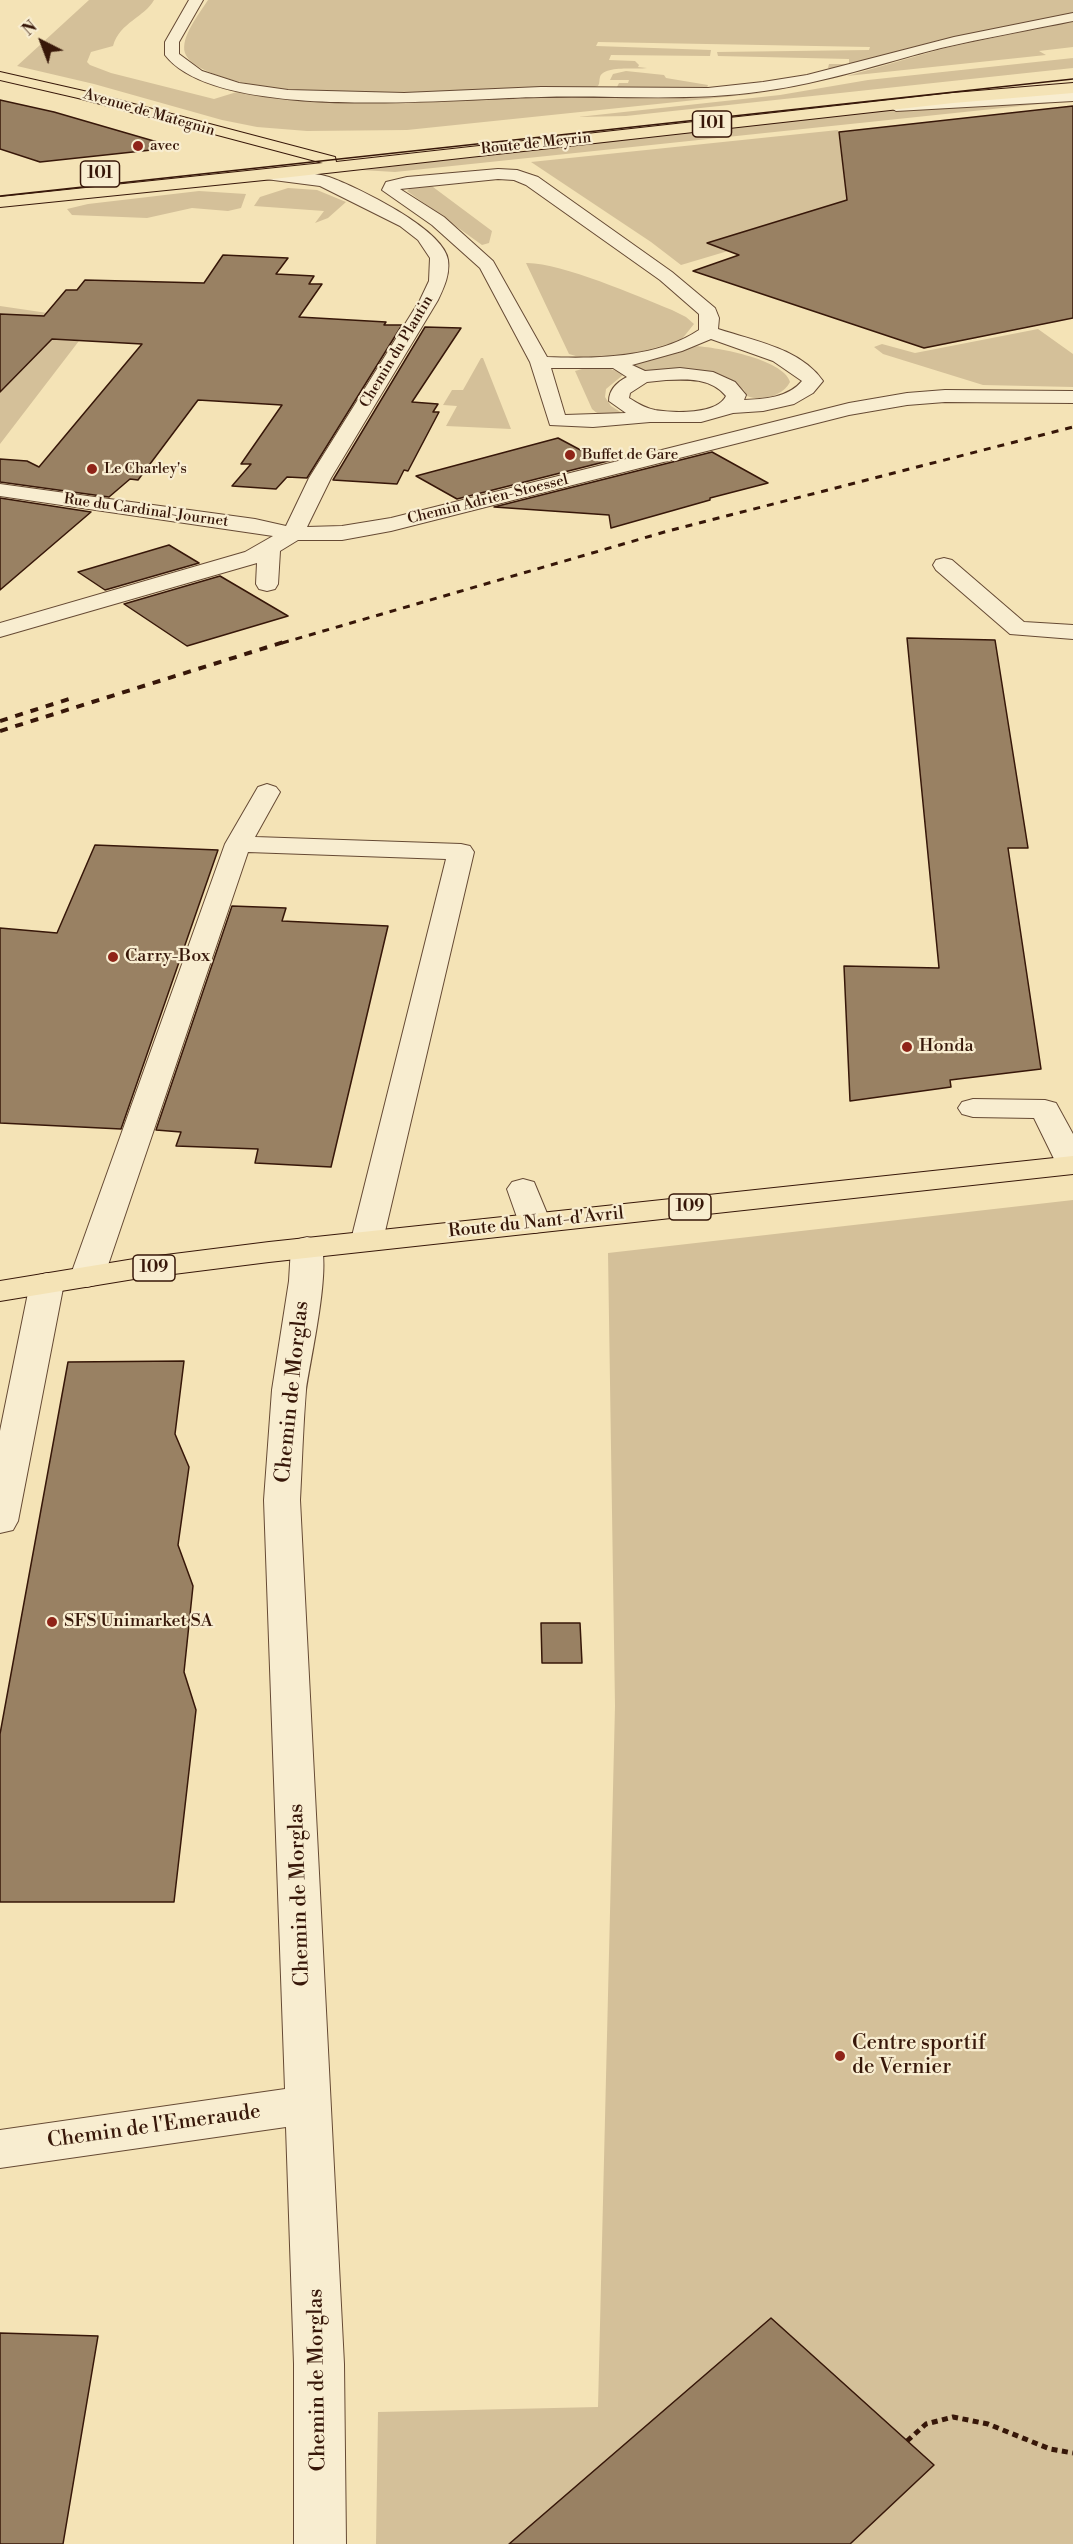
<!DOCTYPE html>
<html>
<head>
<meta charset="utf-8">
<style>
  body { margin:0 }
  #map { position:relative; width:1073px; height:2544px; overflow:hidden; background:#f4e3b6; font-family:"Libre Bodoni",serif }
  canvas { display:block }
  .north { position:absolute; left:12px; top:12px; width:60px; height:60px; -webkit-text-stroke:4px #f8edd0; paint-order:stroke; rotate:318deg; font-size:16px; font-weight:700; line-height:24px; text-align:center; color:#371709 }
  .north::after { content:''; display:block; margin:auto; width:21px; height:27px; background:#371709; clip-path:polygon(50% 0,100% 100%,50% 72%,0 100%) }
</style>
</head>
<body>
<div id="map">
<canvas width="1073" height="2544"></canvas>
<div class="north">N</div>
</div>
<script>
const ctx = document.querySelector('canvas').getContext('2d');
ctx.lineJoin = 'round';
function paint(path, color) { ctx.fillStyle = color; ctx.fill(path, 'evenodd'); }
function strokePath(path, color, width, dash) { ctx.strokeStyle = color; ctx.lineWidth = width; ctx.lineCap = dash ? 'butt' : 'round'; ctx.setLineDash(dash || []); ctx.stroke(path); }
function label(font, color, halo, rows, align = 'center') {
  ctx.font = font + ' "Libre Bodoni",serif'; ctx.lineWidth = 4.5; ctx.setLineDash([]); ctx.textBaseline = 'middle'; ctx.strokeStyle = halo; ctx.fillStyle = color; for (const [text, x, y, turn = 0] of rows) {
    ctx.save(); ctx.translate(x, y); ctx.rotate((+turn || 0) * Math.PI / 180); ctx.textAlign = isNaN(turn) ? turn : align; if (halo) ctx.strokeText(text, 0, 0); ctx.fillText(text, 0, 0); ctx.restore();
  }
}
paint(new Path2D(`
  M89,0H154C145,17 120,22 113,46L91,52L87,62L90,65L111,73L214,99L240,91L293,99L700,96L763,93L407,130L307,131L257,127L222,120L94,84L17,66Z
  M208,0H1073V14L928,43L832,69L828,68L829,64H849V59L718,56L717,52L869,50L870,47L598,42L596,46L711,50L710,56L611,55L609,60L635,61L639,65L638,67L647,68C637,70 604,65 600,77C599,80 600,83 598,86L591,88C506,91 421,96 336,95C307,94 196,83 185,53C180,37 200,13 208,0Z
  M1073,21V47L1039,51L1046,55L847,76L945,48Z
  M1073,58V68L626,116L578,117L780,95L868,80Z
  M626,71L664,75L666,78L708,85L707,88H619L617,87L619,83H628L629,80H610L613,74Z
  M1059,102L395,172L361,170L870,110Z
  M838,130L847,200L708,243L728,251L681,265L651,242L531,162Z
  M429,184L492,231L489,243L482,245L407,191L412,187Z
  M288,188L317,190L346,202L328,218L315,223L324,211L254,206L260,197Z
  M199,191L246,194L241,208L228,211L192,208L147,218L72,215L67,209L88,204Z
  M526,263C560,262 637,296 672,310L686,317L694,324L682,339L673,343C639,351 603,366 569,354Z
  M0,306L95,320L0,444Z
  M1038,329L1073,354V387L983,385L883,354L874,347L882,344L915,353Z
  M691,346C713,346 784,359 790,382C783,396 761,402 747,396L744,390L730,380L642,371L634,367L635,362Z
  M481,358H483L511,429L446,426L457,406L443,405L452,390H463Z
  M589,367C602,367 612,367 623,375L606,389L605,397L611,406L622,413C611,415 601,418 592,409L575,371Z
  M1073,1200V2544H376L378,2412L598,2407L615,1706L608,1253Z`), '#d4c099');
const building = new Path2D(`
  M0,100L54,112L171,146L170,148L40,162L0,149Z
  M1073,106V318L924,348L693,271L739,255L707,243L847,200L839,132Z
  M223,255L288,258L276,274L314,276L309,284H322L299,317L386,322L384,325H402L307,478L287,477L276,489L232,486L251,464H241L282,405L198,400L138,480L130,479L109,497L0,482V459L27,461L39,467L142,344L52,339L0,392V314L44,316L66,290H77L85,280L204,283Z
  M425,327L461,328L412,402L438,404L433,412H439L408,471L404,470L397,484L333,480Z
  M558,438L588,454L599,451L616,459L457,499L416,476Z
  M712,452L768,483L710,498V500L611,528L609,515L494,507Z
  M0,498L91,512L0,590Z
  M169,545L199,563L105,590L78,572Z
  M220,576L288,616L187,646L124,604Z
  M907,638L995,640L1028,848H1008L1041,1069L950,1080L951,1087L850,1101L844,966L939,968Z
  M95,845L218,850L121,1129L0,1123V928L57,933Z
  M232,906L286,908L282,921L388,926L331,1167L255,1163L258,1149L176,1146L181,1132L156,1130Z
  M184,1361L175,1434L189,1467L178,1545L193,1586L184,1672L196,1710L174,1902H0V1734L68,1362Z
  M541,1623H580L582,1663H542Z
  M771,2318L934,2465L850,2544H509Z
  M0,2333L98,2336L63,2544H0Z`);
paint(building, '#998163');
strokePath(building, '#371709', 1.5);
const minor = new Path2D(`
  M189,0H203L179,42V54L202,71L239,83L288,90L404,93L541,87L708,88L763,82L807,75L954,37L1073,13V21C1029,30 984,38 941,48C882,63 824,83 764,91C690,102 615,95 541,97C457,98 218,124 165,55V42Z
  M1073,91V101L896,111L888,106L896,101Z
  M498,169L517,170L538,177L672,272L715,308L719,318L718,329C754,341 800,348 823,381L813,393L794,404L763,411L733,413L701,422H650L593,427L550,425L530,362L480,268L432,225L382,190L386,182L407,177ZM498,179L514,180L526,185L660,280L699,314V330C657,358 595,359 547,357L493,261L444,217L400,189ZM711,339L773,361L802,381C788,398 764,399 744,400L746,395L735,382L713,372L680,368L645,371L632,365L682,351ZM551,368H613L627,377C617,382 609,390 609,401L626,413L565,415ZM666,380C688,379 711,378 726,396C717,415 673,413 655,410C645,408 637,403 629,398L630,393L647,382Z
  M264,170C284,172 309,171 329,177C357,187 444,229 448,260C450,275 444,287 438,300L331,478L307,527L342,526L391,518L849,403L907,393L945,390L1073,391V403L945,402L907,405L849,415L391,531L342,540H298L280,551L278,584L275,589L267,591L259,589L256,584L257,563L0,637V623L245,552L273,536L0,496V484L255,519L286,526L309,478L420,300L429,281L430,258L418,240L400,226L320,186L258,178L256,175L258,172Z
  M944,558L952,560L1024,622L1073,625V639L1010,634L936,570L933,565L936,560Z
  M267,784L276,787L280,792L255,837L461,844L470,846L474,852L383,1240L378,1247L367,1250L356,1247L351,1240L446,859L248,852L104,1277L99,1284L87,1287L75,1284L70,1277L225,844L258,787Z
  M973,1099L1045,1100L1056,1103L1073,1134V1174L1062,1172L1057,1165L1034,1118L973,1117L962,1114L958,1108L962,1102Z
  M523,1179L534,1182L551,1223L546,1230L535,1233L524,1230L519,1223L507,1189L512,1182Z
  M307,1237L319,1240C333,1261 310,1360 306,1390C303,1426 302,1463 300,1500L344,2364L346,2544H294V2364L286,2127L0,2168V2130L285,2089L264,1500L272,1390L289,1281L291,1247L295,1240Z
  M47,1273L59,1276L64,1283L18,1521L13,1530L0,1533V1431L30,1283L35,1276Z`);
const major = new Path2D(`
  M0,72L88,92L335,157L336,162L953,93L1073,83V93L953,103L264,180L0,207V197L323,163L78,98L0,80Z
  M1073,1156V1174L269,1262L134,1279L0,1301V1281L134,1259L269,1242Z`);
strokePath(minor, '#664a34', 2);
strokePath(major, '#371709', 2);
strokePath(new Path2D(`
  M907,2441L926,2424L953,2417L988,2424L1050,2449L1073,2453`), '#371709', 5, [6, 4.5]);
paint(minor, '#f8edd0');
paint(major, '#f4e3b6');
strokePath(new Path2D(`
  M0,196L1073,79`), '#371709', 1.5);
strokePath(new Path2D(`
  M282,643L668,531L1073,427`), '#371709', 3, [7, 7]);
strokePath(new Path2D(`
  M0,721L69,699
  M0,731L287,641`), '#371709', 4, [8, 8]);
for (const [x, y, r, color] of [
  [138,146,6,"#8f2418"],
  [570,455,6,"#8f2418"],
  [92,469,6,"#8f2418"],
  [113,957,6,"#8f2418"],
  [907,1047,6,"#8f2418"],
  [52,1622,6,"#8f2418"],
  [840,2056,6,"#8f2418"]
]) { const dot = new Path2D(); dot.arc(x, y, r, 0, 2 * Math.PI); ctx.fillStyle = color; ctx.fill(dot); strokePath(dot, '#f8edd0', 2); }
label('15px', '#371709', '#f8edd0', [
  ["Avenue de Mategnin",149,113,16],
  ["Route de Meyrin",536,144,-6],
  ["Chemin du Plantin",397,352,-59],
  ["Chemin Adrien-Stoessel",488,500,-14],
  ["Rue du Cardinal-Journet",146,511,8]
]);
label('15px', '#371709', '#f8edd0', [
  ["avec",150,146],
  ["Buffet de Gare",582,455],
  ["Le Charley's",104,469]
], 'left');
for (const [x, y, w] of [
  [712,124,39],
  [100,174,39],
  [690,1207,42],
  [154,1268,42]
]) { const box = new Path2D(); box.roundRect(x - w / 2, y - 13, w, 26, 4.5); ctx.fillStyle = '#f8edd0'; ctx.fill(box); strokePath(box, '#371709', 1.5); }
label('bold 16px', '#371709', null, [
  ["101",712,124],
  ["101",100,174],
  ["109",690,1207],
  ["109",154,1268]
]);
label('18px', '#371709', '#f8edd0', [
  ["Carry-Box",125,957],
  ["Honda",919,1047],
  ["SFS Unimarket SA",64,1622]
], 'left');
label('18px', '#371709', '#f8edd0', [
  ["Route du Nant-d'Avril",536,1223,-6]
]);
label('21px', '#371709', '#f8edd0', [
  ["Chemin de Morglas",293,1392,-84],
  ["Chemin de Morglas",300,1895,-92],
  ["Chemin de l'Emeraude",154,2127,-8],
  ["Chemin de Morglas",318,2380,-91]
]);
label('21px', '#371709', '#f8edd0', [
  ["Centre sportif",852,2044],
  ["de Vernier",852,2068]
], 'left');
</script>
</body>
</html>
